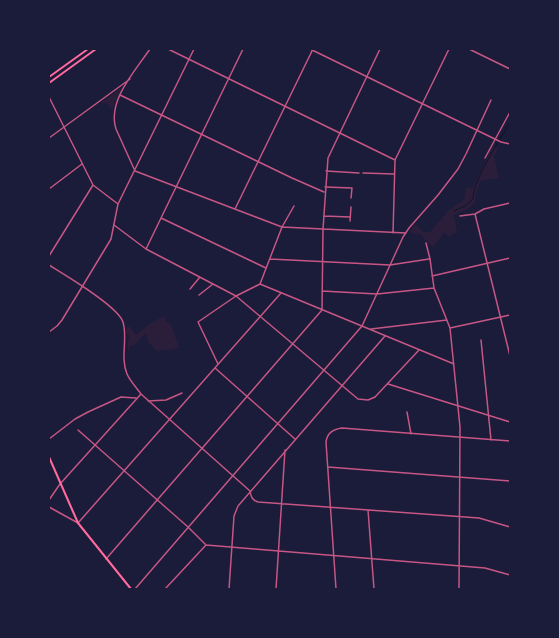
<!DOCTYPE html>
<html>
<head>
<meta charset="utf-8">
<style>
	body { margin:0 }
	#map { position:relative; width:559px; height:638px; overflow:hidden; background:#1b1b3a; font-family:Ubuntu,sans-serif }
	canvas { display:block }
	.frame { position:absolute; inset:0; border:50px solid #1b1b3a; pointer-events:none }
</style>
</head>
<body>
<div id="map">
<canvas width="559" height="638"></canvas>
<div class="frame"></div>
</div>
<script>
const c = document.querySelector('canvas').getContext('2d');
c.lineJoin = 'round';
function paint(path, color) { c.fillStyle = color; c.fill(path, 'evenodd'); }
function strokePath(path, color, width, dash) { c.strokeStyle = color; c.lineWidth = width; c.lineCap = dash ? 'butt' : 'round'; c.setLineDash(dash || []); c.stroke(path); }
paint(new Path2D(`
	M121 88 112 110 108 104 101 103Z
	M493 146 498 148 494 156 499 178 480 181 476 193 475 203 468 209 454 215 457 232 448 237 445 232 433 247 428 243 421 235 410 232 415 224 423 232H430L449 210 464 200 466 187 472 189Z
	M164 316 166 322 171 324 179 348 168 350H160L158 352 148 342 146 333 136 344 130 346 128 352V340L129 337V335L126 334V329L128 326 130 327 136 335 149 324Z`), '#2a1e3b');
strokePath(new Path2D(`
	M454 211 465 206 473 199C473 179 500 141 510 122`), '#12122b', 1);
strokePath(new Path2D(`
	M150 49C135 71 107 101 116 129L135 171 282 227 406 233
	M168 49 395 160
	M310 49 501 142 510 144
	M469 49 510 69
	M510 49V51
	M120 95 292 178 324 192
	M49 97 93 185 118 204
	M49 138 130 79
	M485 158 510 112
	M326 171 359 173
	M363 173 394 174
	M325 187 352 188 351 198
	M49 189 82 164
	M235 209 312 51
	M475 214 510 356
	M324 216 350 217
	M460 216 475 214 484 209 510 203
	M161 218 266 268
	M350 221 351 207
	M114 225 146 249 236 296 358 399 368 400 375 397 419 350
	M393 233 395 160 449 49
	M426 243 430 259 434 288 450 328 460 427 459 589
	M146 249 243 49
	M49 256 93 185
	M270 259 390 265 429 259
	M49 265C65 275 118 306 123 322 128 339 120 357 127 374 130 381 136 387 141 394L250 491C251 497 252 500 258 502L479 518 510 527
	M432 276 510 258
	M260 284 454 364
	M190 289 200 277
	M322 291 377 294 434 288
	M199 295 213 284
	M450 328 510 315
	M371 329 447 320
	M49 332 57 326 62 320 111 239 118 204 194 49
	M481 340 491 440
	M218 364 198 322 236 296 260 284 282 227 294 206
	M215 368 295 439
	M388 384 510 422
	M148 401 166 400 182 393
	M407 412 411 434
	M78 430 188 527 206 545 485 568 510 575
	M49 439 75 419 88 412 121 397 136 398
	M328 467 510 481
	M49 500 60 484 141 394
	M368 510 374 589
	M78 523 281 293
	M106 559 322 310 323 229 328 158 380 49
	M135 589 362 326 403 237 409 228 438 195 458 169 466 154 491 100
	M165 589 206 545
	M229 589 234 516 238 506 385 336
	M276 589 285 450
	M336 589 326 442C327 433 334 429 342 428L510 441`), '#c65784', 1.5);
strokePath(new Path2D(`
	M49 507 78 523`), '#c65784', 1.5);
strokePath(new Path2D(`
	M49 77 88 49
	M49 83 96 49`), '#ff6b9d', 2);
strokePath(new Path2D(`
	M49 457 78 523 131 589`), '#ff6b9d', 2);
</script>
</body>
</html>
